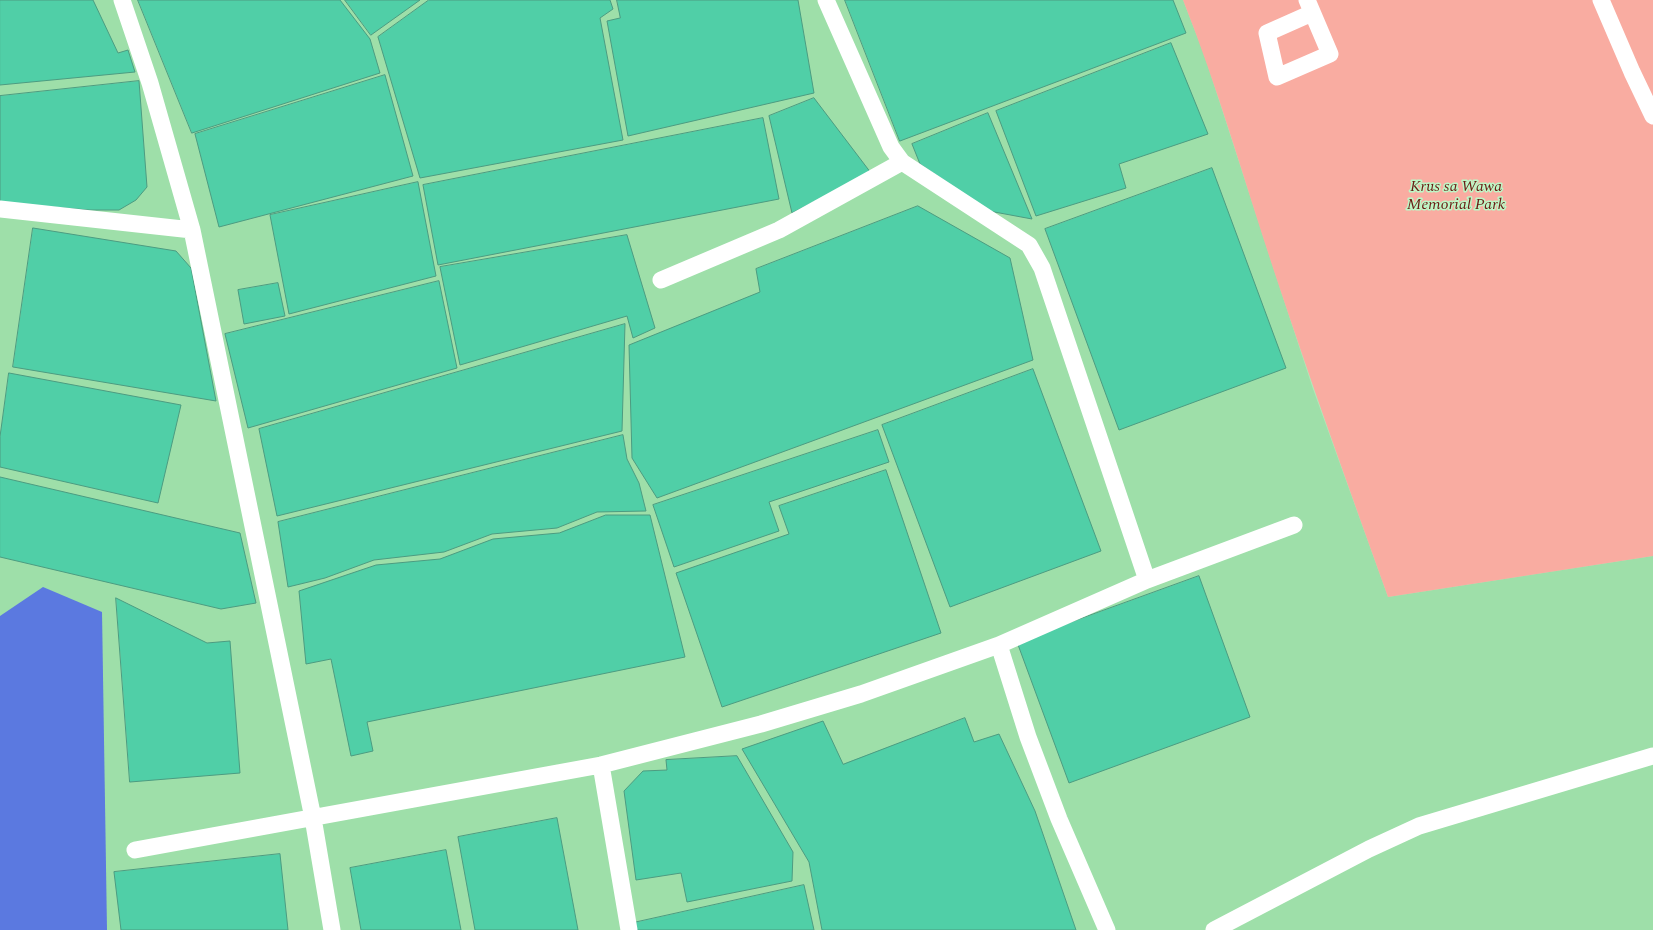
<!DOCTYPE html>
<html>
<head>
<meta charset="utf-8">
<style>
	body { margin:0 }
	canvas { display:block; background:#b0eab9 }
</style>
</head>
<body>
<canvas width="1653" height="930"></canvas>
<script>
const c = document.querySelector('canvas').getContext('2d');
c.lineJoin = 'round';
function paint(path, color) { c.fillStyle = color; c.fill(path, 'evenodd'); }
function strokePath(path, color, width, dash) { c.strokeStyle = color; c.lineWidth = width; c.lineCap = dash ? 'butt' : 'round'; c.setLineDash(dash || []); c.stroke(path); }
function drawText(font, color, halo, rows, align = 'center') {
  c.font = font + ' Spectral,serif'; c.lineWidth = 3; c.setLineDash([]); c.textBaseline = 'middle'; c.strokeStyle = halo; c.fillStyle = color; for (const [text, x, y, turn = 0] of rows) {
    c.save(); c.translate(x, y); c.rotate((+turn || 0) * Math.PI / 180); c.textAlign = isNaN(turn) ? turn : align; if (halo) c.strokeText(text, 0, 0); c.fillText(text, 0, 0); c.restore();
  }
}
paint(new Path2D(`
	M0 0H1183L1204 54 1274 270 1313 389 1388 597 1653 556V930H0Z`), '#9edfa9');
paint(new Path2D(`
	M1183 0H1653V556L1388 597C1349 488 1310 380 1274 271 1244 180 1218 88 1183 0Z`), '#f9aca1');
paint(new Path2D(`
	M43 587 102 612 107 930H0V616Z`), '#5b79e0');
const building = new Path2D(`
	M0 0H93L118 53 128 50 135 72 0 85Z
	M138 0H340L370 39 380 73 192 133Z
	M345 0H420L371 35Z
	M429 0H610L613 9 600 18 623 140 420 178 378 37Z
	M617 0H798L814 93 628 136 607 21 620 18Z
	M845 0H1173L1186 33 900 141Z
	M1171 43 1208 134 1119 164 1126 188 1036 216 996 111Z
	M385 75 413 176 219 227 195 134Z
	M139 81 147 187 136 200 119 210H89L0 203V96Z
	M814 98 871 173 792 213 769 116Z
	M988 113 1032 219 989 211 920 164 912 144Z
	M763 118 779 199 438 265 423 185Z
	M1212 168 1286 368 1119 430 1045 229Z
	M418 182 436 276 289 314 270 215Z
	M918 206 1010 258 1033 360 657 498 632 458 629 345 760 292 756 269Z
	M33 228 176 251 191 268 216 401 13 367Z
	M627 235 655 328 633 338 627 316 460 365 440 267Z
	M439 281 457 368 248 428 225 334Z
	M278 283 285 316 244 324 238 290Z
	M625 324 622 431 277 516 259 429Z
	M1033 369 1101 551 950 607 882 425Z
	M9 373 181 405 158 503 0 467V437Z
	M878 430 889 462 769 502 779 531 674 567 653 505Z
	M623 435 627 459 639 483 646 511 597 512 557 528 492 534 444 552 374 560 325 578 288 587 278 522Z
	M886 470 941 633 722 707 676 573 789 534 779 506Z
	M0 477 240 533 256 603 221 609 0 557Z
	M606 515H650L685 657 367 722 373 751 351 756 331 659 306 664 299 591 376 565 440 559 493 539 559 533Z
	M1199 576 1250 717 1069 783 1017 642Z
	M116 598 207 643 230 641 240 773 130 782Z
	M965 718 974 742 999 734 1035 811 1076 930H822L809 862 742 749 823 721 843 764Z
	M737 756 793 852 792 881 687 902 681 873 636 880 624 791 643 771 667 770 666 760Z
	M557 818 578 930H475L458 837Z
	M446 850 461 930H361L350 868Z
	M280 854 288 930H121L114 872Z
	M804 885 814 930H635L633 923Z`);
paint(building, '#50cfa7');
strokePath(building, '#4c9c81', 1);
strokePath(new Path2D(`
	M122 0 150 83 192 230
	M826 0 891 147 902 162 1029 245 1042 268 1147 580 1294 525
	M1307 0 1330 54 1277 77 1267 33 1312 13
	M1601 0 1632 72 1653 116
	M0 209 192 230 313 818 332 930
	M661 280 779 230 902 162
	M999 645 1028 737 1059 819 1107 930
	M601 765 629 930
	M135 850 601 765 761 724 861 694 999 645 1147 580
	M1214 930 1369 849 1419 826 1653 756`), '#fff', 17);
drawText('italic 16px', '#6a1b14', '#bdf7c6', [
	["Krus sa Wawa",1456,188],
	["Memorial Park",1456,206]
]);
</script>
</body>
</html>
